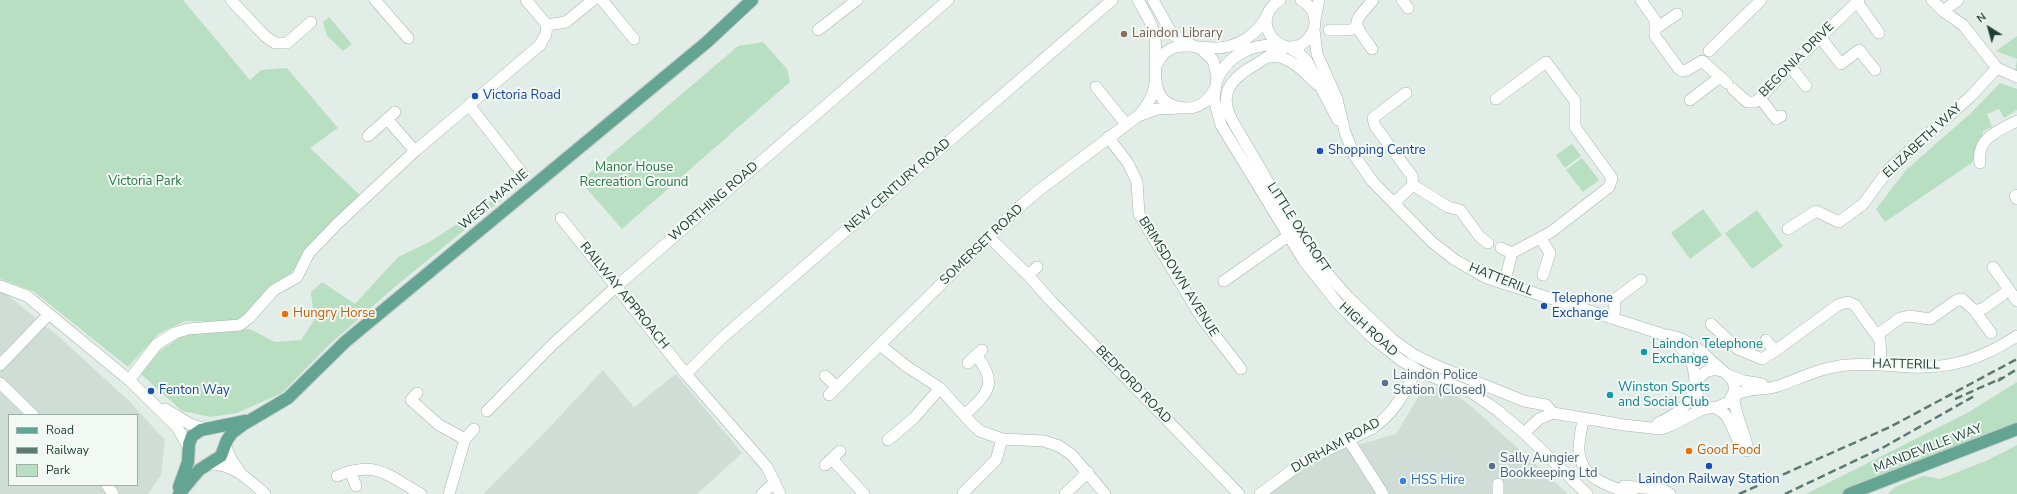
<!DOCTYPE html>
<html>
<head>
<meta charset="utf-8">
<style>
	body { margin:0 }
	#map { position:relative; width:2017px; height:494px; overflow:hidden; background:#e2ede7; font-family:"Nunito Sans",sans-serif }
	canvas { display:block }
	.legend { position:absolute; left:8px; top:414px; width:130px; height:72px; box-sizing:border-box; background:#f2f9f5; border:1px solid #9eaea9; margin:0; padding:5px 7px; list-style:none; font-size:12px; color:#213e36 }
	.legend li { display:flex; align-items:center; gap:8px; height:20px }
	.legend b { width:20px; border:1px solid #9eaea9 }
	.north { position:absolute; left:1969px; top:8px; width:40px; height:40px; -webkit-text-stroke:3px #f2f9f5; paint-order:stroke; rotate:323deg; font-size:11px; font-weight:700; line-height:16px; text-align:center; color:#213e36 }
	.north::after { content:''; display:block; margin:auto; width:14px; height:18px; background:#213e36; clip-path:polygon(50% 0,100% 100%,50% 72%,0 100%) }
</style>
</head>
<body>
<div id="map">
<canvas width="2017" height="494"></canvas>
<ul class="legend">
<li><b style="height:5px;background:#64a492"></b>Road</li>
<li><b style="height:5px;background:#5b7a71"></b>Railway</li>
<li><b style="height:11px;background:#b9dfc2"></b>Park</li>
</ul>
<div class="north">N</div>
</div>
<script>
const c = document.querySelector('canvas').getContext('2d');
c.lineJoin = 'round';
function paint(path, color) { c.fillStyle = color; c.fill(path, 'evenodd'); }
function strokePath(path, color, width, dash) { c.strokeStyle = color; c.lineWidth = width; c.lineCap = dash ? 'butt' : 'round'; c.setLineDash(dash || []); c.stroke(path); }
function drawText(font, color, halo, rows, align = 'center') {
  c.font = font + ' "Nunito Sans",sans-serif'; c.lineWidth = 4; c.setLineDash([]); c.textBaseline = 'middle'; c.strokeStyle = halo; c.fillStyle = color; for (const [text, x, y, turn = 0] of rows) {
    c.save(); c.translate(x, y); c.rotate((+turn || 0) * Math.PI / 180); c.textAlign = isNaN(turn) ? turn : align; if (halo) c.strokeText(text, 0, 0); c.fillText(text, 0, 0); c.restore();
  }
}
paint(new Path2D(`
	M0 289 58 336 128 400 165 440 161 475 148 494H0ZM9 415H137V485H9Z
	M603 370 634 407 676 374 742 453 697 494H483L548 429Z
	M1428 385 1454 394 1471 406 1568 494H1267L1308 464 1336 451 1396 434 1425 386Z`), '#d0ddd6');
paint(new Path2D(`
	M0 0H183L250 80 261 70 287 68 338 128 310 148 362 197 291 273 275 283 244 318 236 322 185 321 158 334 128 367 33 291 0 279Z
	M329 17 352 44 343 51 327 36 323 22Z
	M2017 36V73L2015 71 2017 59 1996 51Z
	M763 42 787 69 790 82 622 229 580 181 738 46Z
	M2000 83 2017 89V110L2004 118 1999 109 1987 114 1992 127 1983 131C1983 139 1974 150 1973 162L1885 222 1876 209 1906 170 1971 113Z
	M1572 144 1581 156 1565 168 1556 155Z
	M1582 158 1599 180 1583 192 1566 170Z
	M501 195 505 197 397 285 329 345 282 393 237 413 211 417 182 411 141 374 160 351 187 332 250 329 275 342 301 340 314 320 311 292 322 282 355 304 398 257 431 241Z
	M1703 209 1722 235 1690 259 1671 233Z
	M1757 210 1783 246 1752 269 1725 233Z
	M2017 382V429L1849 494H1806L1969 412Z
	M2017 445V494H1888L1895 487 1924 476 1940 479 1988 460Z`), '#b9dfc2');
const minor = new Path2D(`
	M231 0 265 36 275 43H287L311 22
	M375 0 408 38
	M526 0 547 25
	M602 0 634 39
	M1138 0C1144 11 1151 21 1154 33 1161 59 1141 105 1185 108 1198 109 1208 101 1214 90
	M1153 0 1172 34 1183 41 1201 49 1213 60 1217 77 1214 99 1221 125 1304 261 1339 305 1375 340 1402 361 1423 373 1471 392 1497 410 1524 433 1587 494
	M1280 0C1245 22 1285 65 1308 39 1312 34 1315 28 1315 22 1315 12 1309 4 1301 0
	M1402 0 1408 8
	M1641 0 1655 20V36L1679 69 1683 71 1687 70 1702 61 1727 83
	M1932 0 1943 11 1963 25 1997 68 2017 77
	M1857 2 1879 33
	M1943 11 1958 0
	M1315 19 1319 0
	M547 25 566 22 593 0
	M1655 29 1677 14
	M818 30 857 0
	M1314 30 1317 54 1337 99 1345 132 1354 155 1373 182 1432 242 1455 260 1487 278 1665 335C1676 342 1685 349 1691 361 1699 378 1689 405 1715 408L1729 402 1735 390 1733 381 1728 375C1707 359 1692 337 1665 335
	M1329 30H1349L1358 28
	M1820 37 1841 64 1859 50 1875 70
	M1288 47C1277 50 1267 57 1258 63 1233 77 1216 92 1233 122L1295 228 1320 265 1348 297 1393 340 1414 355 1437 366 1524 401 1546 405 1553 413
	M1288 47 1300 54 1307 61 1338 120
	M1372 49C1352 20 1351 26 1373 0
	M1709 51 1761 0
	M1269 57C1288 53 1305 73 1318 85
	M1156 66C1169 37 1192 48 1216 48 1237 48 1259 34 1267 15
	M1790 66 1806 86
	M1217 80C1228 54 1254 43 1281 45
	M1096 87 1126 124
	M1733 89 1747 102H1755L1760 98 1790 66 1859 0
	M1406 93 1373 118 1375 126 1412 176 1413 185 1448 207 1460 210 1480 237 1488 243
	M1760 98 1776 119 1781 116
	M1496 99 1546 62 1575 101V127L1612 178 1609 187 1551 232 1512 253 1504 284
	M1690 100 1720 77
	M469 105 522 173
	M1140 114C1149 104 1154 95 1155 82
	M387 119 415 151
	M368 136 395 112
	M1108 137 1128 163 1137 182 1139 214 1201 317 1241 369
	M1980 163C1976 138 1998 131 2017 121
	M2017 195 2015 196 2017 199
	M1394 203 1413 185
	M561 218 686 374 767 467 780 494
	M1788 229 1816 211 1839 222 1863 204 1890 168 1970 97 1997 68
	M989 237 1028 275 1051 301 1239 494
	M1541 239 1550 253 1543 275
	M1501 248 1512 253
	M1993 267 2017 301
	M1028 275 1037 267
	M1224 281 1288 236
	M0 286 27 296 129 380 177 427 189 448
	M1975 311 1991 333
	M1611 318 1615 310 1614 300 1641 280
	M1711 324 1738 349 1762 359 1775 351
	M1877 335 1900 318 1909 316 1930 319 1957 300 1962 299 1975 311 1984 308 2009 290
	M1766 340 1775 351 1838 305 1848 302 1855 305 1880 340 1881 364
	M880 345 906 366 940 388 972 424 980 431 1002 439 1044 441 1059 446 1072 455 1105 494
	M968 363 976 355
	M0 365 49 314
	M686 374 722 338 1112 0
	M1728 375 1744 381 1762 384
	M825 376 837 387
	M129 380 157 344 175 333 188 329 240 325 249 318 274 290 297 277 309 253 338 223 415 151 540 45 546 34 547 25
	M0 383 33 415
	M1696 384C1701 372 1710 367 1722 371
	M417 393 411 400 439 425 465 439
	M829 395 1017 209 1038 191 1138 116 1157 109 1180 108
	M1734 396C1747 387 1763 391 1778 386 1801 378 1822 367 1847 365 1869 363 1890 366 1911 367 1952 369 1983 358 2017 336
	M1734 396C1733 412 1750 444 1747 451
	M1715 408C1735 415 1730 437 1747 451
	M165 409 190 424 205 429
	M487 411 553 344 617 286 948 0
	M964 415C988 394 999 383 976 355L982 350
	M1583 418C1582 429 1578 442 1579 452 1582 480 1610 486 1632 494
	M1658 423C1675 416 1689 406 1695 388
	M1524 433 1539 419 1553 413 1624 425 1661 429 1672 425 1701 410 1710 408
	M1348 439 1383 494
	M888 440 914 418 940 388
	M225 445 232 461 240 472
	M832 459 864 494
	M210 464C233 464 248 479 265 494
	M825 465 840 451
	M350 471 356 486
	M337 476C377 460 387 475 421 494
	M1498 484V494
	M107 485 113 494
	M1624 486 1664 490 1670 494
	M449 494 465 439 474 429
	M762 494 775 482
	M964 494 963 493 996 460 1002 439
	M1065 494 1088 472
	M1260 494 1303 462 1373 428C1396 411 1403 394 1417 370`);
const major = new Path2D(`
	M179 487 188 462 189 444 192 436 201 430 245 421
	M179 494 199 470 221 456 227 440 232 433 244 424 288 398 345 342 707 42 752 0
	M1849 494 2017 429`);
strokePath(minor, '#a4b5ae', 12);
strokePath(major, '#c1c9c7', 14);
strokePath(minor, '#fff', 11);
strokePath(major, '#64a492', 12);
strokePath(new Path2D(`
	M1998 381 2017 369
	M1955 399 2002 378
	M1739 494 1890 427 2017 359
	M1785 494 1884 447 1976 395`), '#5b7a71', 2.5, [8, 4]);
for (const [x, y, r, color] of [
	[1124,34,4,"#8d6e63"],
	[475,96,4,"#1a4fb4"],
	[1320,151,4,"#1a4fb4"],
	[1544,306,4,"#1a4fb4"],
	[285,314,4,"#e8710a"],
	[1644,352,4,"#0f9aa8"],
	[1385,383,4,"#5c6f8a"],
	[151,391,4,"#1a4fb4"],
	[1610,395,4,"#0f9aa8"],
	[1689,451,4,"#e8710a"],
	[1492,466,4,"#5c6f8a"],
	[1709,466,4,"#1a4fb4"],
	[1403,481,4,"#3f7fe0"]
]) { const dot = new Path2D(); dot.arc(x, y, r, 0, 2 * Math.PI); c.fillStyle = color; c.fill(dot); strokePath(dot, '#f2f9f5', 1.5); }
drawText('13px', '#785e54', '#f2f9f5', [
	["Laindon Library",1132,34]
], 'left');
drawText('13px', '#213e36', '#f2f9f5', [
	["BEGONIA DRIVE",1797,60,-45],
	["ELIZABETH WAY",1923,141,-43],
	["NEW CENTURY ROAD",898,186,-41],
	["WEST MAYNE",494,200,-40],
	["WORTHING ROAD",714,202,-41],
	["LITTLE OXCROFT",1298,228,57],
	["SOMERSET ROAD",982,245,-44],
	["BRIMSDOWN AVENUE",1178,277,58],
	["HATTERILL",1501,280,22],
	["RAILWAY APPROACH",624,296,51],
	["HIGH ROAD",1368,330,42],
	["HATTERILL",1906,365,1],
	["BEDFORD ROAD",1133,385,46],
	["DURHAM ROAD",1336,446,-29],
	["MANDEVILLE WAY",1928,449,-21]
]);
drawText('13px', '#164399', '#f2f9f5', [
	["Victoria Road",483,96],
	["Shopping Centre",1328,151],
	["Telephone",1552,299],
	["Exchange",1552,314],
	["Fenton Way",159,391],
	["Laindon Railway Station",1709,480,"center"]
], 'left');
drawText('13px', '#297745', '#f2f9f5', [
	["Manor House",634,168],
	["Recreation Ground",634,183],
	["Victoria Park",145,182]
]);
drawText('13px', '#c56008', '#f2f9f5', [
	["Hungry Horse",293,314],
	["Good Food",1697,451]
], 'left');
drawText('13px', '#0d838f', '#f2f9f5', [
	["Laindon Telephone",1652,345],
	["Exchange",1652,360],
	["Winston Sports",1618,388],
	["and Social Club",1618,403]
], 'left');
drawText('13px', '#4e5e75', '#f2f9f5', [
	["Laindon Police",1393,376],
	["Station (Closed)",1393,391],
	["Sally Aungier",1500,459],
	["Bookkeeping Ltd",1500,474]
], 'left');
drawText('13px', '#366cbe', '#f2f9f5', [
	["HSS Hire",1411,481]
], 'left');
</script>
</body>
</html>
